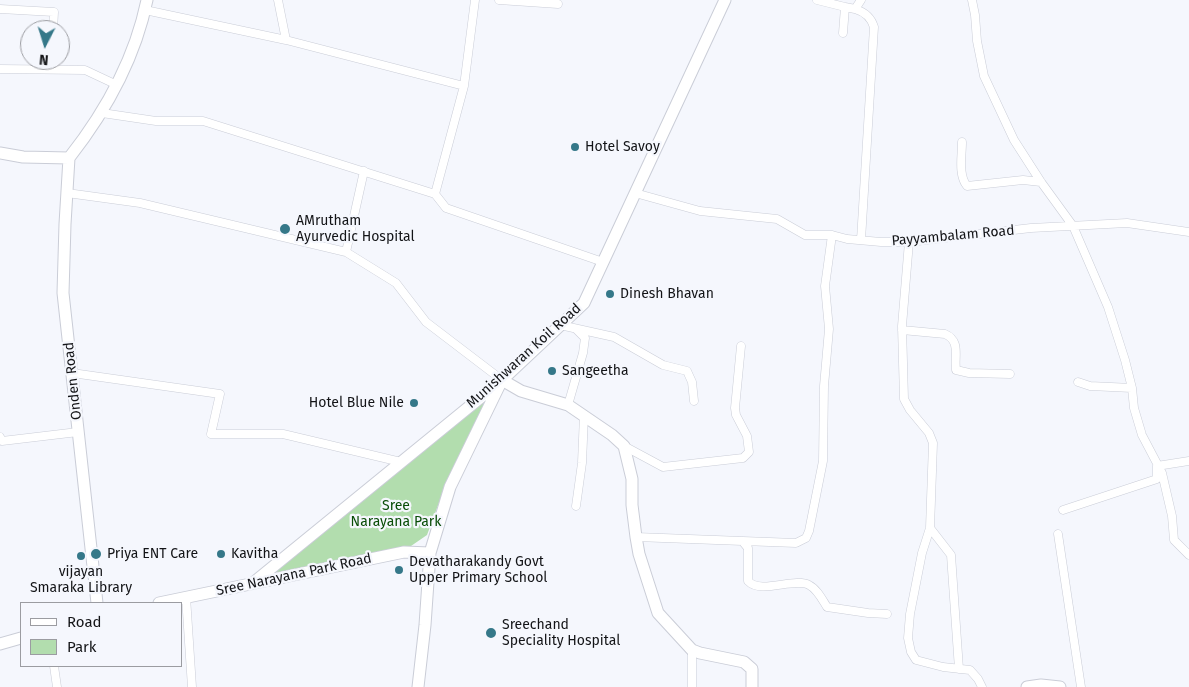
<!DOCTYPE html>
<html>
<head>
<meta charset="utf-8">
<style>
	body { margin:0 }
	#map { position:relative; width:1189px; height:687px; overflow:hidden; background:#f5f7fd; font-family:"Fira Sans",sans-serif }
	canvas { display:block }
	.legend { position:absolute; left:20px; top:602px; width:162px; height:65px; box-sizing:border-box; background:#f5f7fd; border:1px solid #9b9ca1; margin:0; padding:6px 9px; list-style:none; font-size:15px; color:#131417 }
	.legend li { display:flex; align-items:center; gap:10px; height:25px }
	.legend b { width:25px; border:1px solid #9b9ca1 }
	.north { position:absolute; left:20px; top:20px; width:50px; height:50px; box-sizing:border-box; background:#f5f7fd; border:1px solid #9b9ca1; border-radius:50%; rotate:185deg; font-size:14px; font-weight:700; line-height:20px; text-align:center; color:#131417 }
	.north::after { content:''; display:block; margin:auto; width:18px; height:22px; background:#357889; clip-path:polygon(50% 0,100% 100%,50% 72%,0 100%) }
</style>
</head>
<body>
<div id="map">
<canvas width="1189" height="687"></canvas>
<ul class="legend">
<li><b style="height:6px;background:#fff"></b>Road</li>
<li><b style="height:14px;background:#b2ddae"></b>Park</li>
</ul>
<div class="north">N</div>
</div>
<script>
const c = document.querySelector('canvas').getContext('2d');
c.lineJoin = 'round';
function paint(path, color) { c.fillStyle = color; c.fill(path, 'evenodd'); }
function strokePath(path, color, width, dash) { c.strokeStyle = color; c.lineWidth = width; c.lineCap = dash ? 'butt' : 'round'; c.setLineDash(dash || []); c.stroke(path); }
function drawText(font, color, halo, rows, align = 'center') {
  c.font = font + ' "Fira Sans",sans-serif'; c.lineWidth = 4.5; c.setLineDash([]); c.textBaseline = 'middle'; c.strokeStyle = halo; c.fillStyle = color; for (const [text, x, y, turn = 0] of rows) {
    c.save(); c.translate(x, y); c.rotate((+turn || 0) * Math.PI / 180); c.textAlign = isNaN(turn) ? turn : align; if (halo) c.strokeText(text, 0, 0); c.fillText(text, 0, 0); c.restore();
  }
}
paint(new Path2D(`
	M497 387 446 484 427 535 411 546 264 577Z`), '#b2ddae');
const street = new Path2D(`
	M499 0 558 4
	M817 0 845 7
	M972 0 975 15 977 41 984 76 1014 140 1041 182 1073 226 1108 307 1125 360 1132 388 1134 408 1142 435 1162 473 1172 516 1174 540 1189 555
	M0 9 54 12 53 30
	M855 9C865 12 871 17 874 27L861 240
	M145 10 286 40
	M843 33 845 7 855 9 861 0
	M0 69 85 70 117 85
	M464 86 475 0
	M102 113 156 121H203L435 194 464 86 286 40 278 0
	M962 142C962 156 958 175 967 186L1023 180 1041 182
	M67 193 140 203 346 252 396 283 426 322 502 380
	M635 193 700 211 777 219 805 235H832L847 239 881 242H909L1031 228 1127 223 1189 232
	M435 194 446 208 603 262
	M909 242 902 326 904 399 910 410 929 433 933 443 930 528 922 553 910 614 908 638 911 652 916 660 943 667 970 670 978 679 982 687
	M346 252 364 171
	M560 325 614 337 663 365 687 371 692 382 694 401
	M902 330 945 334C961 341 954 356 956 370L969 373 1010 374
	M72 373 220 394 211 434H283L401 462
	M1078 382 1090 386 1132 388
	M568 405 583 353 585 338 577 330
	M0 437 2 441 78 432
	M624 446 663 467 743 458 749 452 747 436 736 415 735 408 741 346
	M576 506 582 463 584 415
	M1063 510 1157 479V466L1189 461
	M930 528 951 555 959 669
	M1058 534 1081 687
	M636 537 796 543 806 538 809 531 823 461 824 386 829 329 825 286 832 235
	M743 542 748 548V581C761 595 794 577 809 585 817 589 822 599 827 607L868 613 887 614
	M186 597 192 687
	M692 650V687
	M54 666 57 687`);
const secondary = new Path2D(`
	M0 153 23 157 69 158
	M69 158 65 224 63 293 97 603
	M69 158C106 111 135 59 147 0
	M253 583 502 380 584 303 725 0
	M159 603 404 552 430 553
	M0 644 21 638
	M418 687 425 625 430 553 450 487 502 380 521 391 568 405 612 435 624 446 632 479V505L636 537 639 554 658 613 692 650 700 653 744 662 752 669V687
	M1027 687 1041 685 1060 687`);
strokePath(street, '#cacdd7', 9);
strokePath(secondary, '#cacdd7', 13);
strokePath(street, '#fff', 8);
strokePath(secondary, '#fff', 11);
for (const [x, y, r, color] of [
	[575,147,5,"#357889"],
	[285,229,6,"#357889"],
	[610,294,5,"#357889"],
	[552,371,5,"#357889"],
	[414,403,5,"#357889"],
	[96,554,6,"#357889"],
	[221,554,5,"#357889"],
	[81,556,5,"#357889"],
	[399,570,5,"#357889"],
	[491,633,6,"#357889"]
]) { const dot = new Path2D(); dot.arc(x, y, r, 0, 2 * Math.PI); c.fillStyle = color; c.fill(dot); strokePath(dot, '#f5f7fd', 2); }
drawText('14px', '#131417', '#f5f7fd', [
	["Hotel Savoy",585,147],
	["AMrutham",296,221],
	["Ayurvedic Hospital",296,237],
	["Dinesh Bhavan",620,294],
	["Sangeetha",562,371],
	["Hotel Blue Nile",404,403,"right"],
	["Priya ENT Care",107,554],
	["Kavitha",231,554],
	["Devatharakandy Govt",409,562],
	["Upper Primary School",409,578],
	["vijayan",81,572,"center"],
	["Smaraka Library",81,588,"center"],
	["Sreechand",502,625],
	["Speciality Hospital",502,641]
], 'left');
drawText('14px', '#131417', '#f5f7fd', [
	["Payyambalam Road",953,236,-5],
	["Munishwaran Koil Road",524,356,-42],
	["Onden Road",73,381,-96],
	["Sree Narayana Park Road",294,575,-12]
]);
drawText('14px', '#094d07', '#f5f7fd', [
	["Sree",396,506],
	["Narayana Park",396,522]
]);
</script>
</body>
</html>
